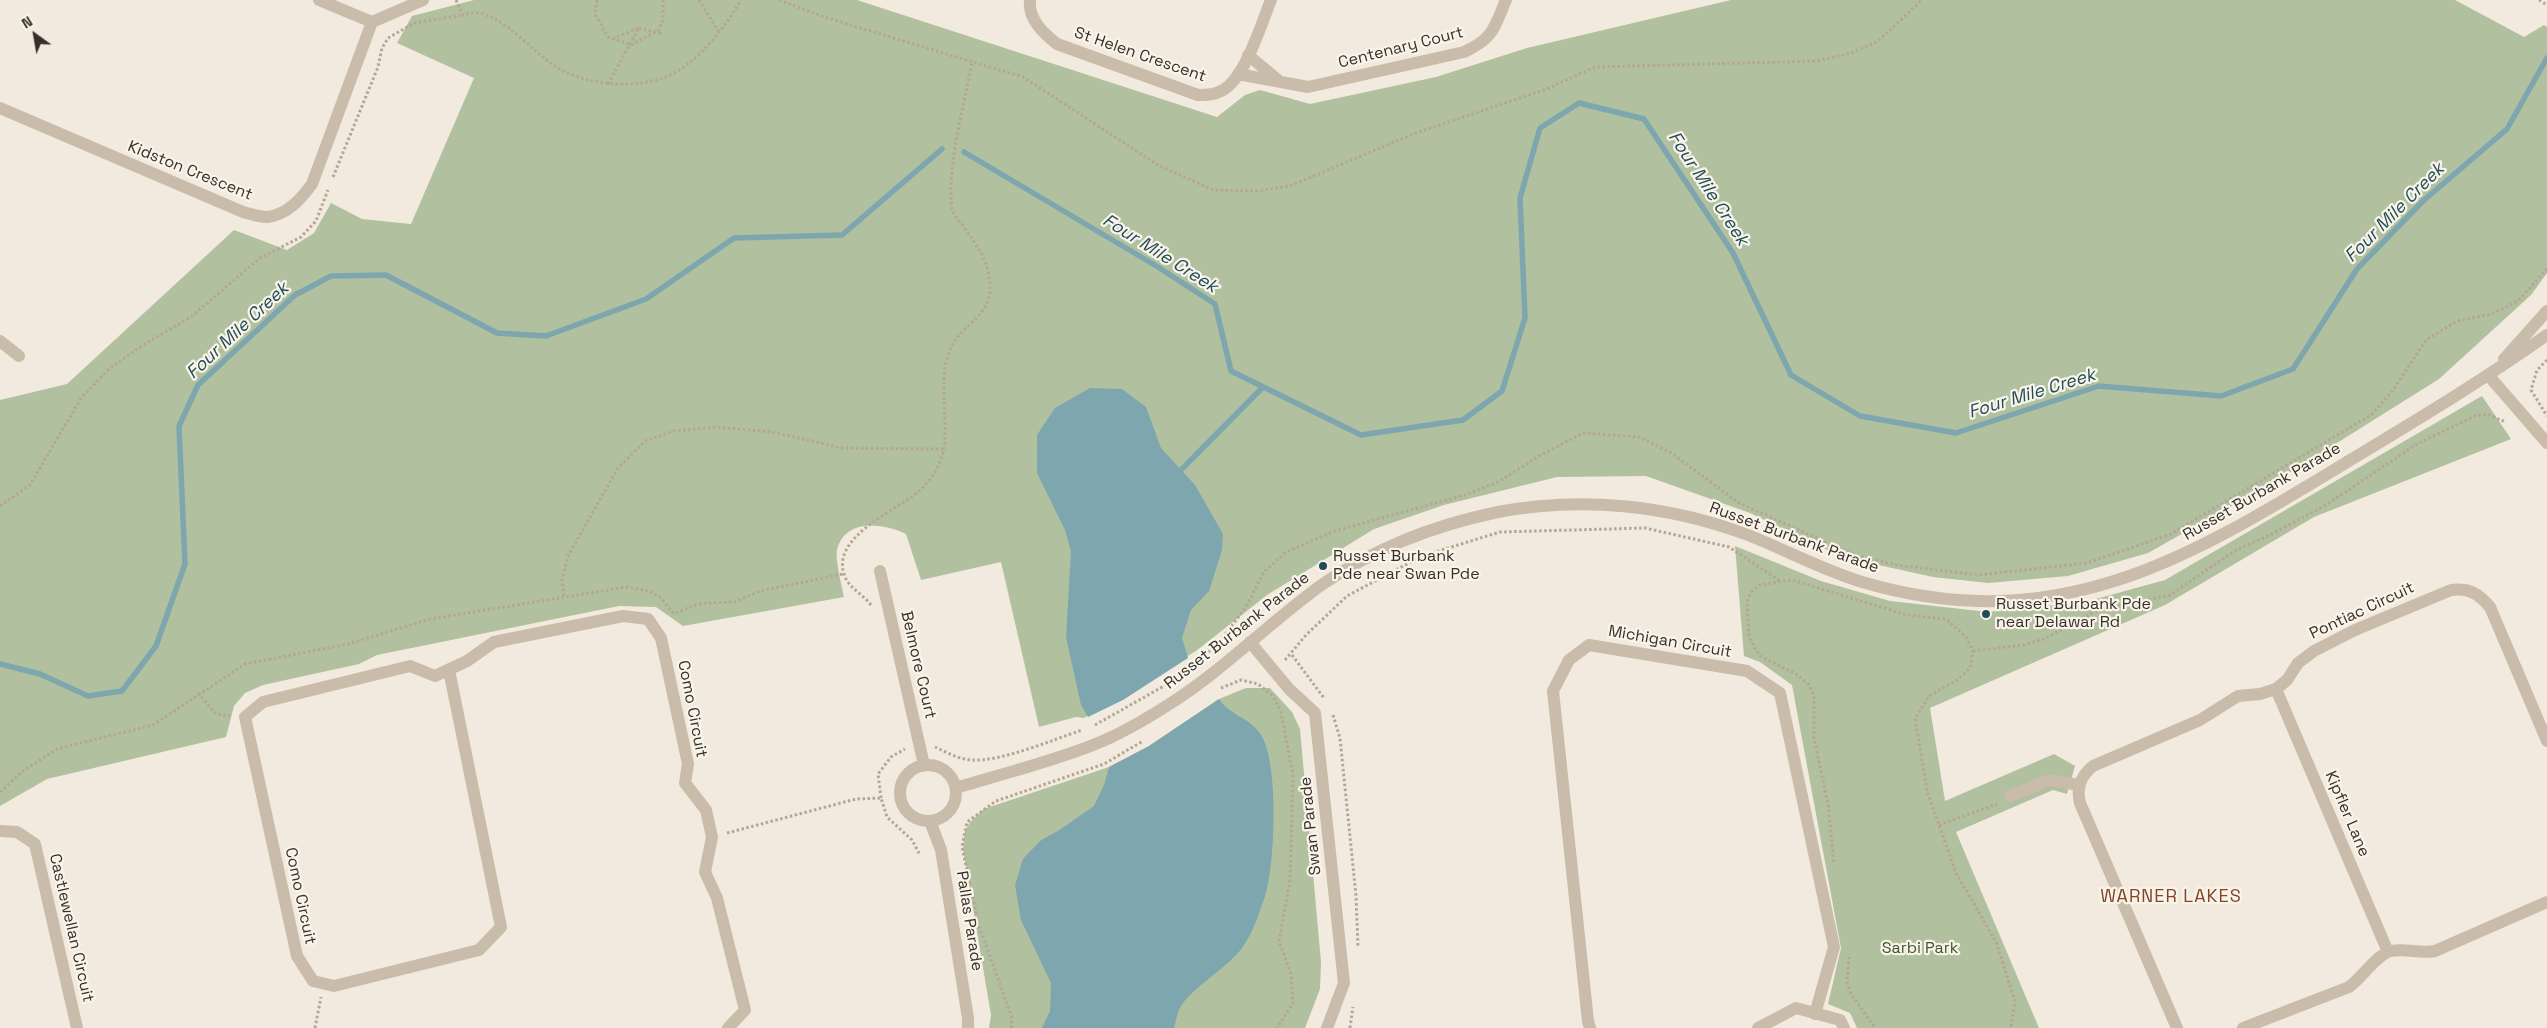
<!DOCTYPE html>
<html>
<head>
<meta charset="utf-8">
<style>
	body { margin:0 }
	#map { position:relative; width:2547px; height:1028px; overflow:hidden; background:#f2eade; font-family:"Space Grotesk",sans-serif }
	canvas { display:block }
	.north { position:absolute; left:10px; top:10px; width:50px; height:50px; -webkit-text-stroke:4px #f9f4ea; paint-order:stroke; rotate:328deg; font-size:14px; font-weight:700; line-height:20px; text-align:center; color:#372f29 }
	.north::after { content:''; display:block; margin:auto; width:18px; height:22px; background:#372f29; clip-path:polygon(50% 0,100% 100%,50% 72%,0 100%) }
</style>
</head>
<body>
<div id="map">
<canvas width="2547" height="1028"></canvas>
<div class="north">N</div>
</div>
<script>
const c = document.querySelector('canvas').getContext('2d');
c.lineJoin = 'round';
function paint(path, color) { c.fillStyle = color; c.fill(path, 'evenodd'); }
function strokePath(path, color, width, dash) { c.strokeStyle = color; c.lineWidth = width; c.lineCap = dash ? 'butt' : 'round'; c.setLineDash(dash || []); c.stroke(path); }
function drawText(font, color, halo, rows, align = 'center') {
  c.font = font + ' "Space Grotesk",sans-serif'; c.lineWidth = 4.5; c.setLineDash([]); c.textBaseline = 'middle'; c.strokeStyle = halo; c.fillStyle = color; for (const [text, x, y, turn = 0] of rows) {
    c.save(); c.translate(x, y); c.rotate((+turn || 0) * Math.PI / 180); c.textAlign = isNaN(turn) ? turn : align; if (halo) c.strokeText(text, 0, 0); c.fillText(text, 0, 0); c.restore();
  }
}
paint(new Path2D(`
	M474 0H857L1217 117 1245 95 1260 90 1310 104 1436 77 1527 48 1731 0H2455L2524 37 2544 25 2547 27V273L2531 295 2439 379 2286 475 2148 553 2068 576 1988 583 1933 577 1842 557 1750 513 1646 476 1557 477 1444 505 1374 529 1267 595 1196 651 1084 718 1076 717 1039 727 1001 562 921 580 906 534C883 523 845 518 837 550 835 560 842 586 844 597L683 626 656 607 619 606 377 655 359 664 263 685 245 693 234 706 226 737 47 779 0 806V400L67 384 234 230 287 250 314 233 331 203 362 219 411 224 474 78 397 43 412 16Z
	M2482 396 2511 439 2314 517 2165 605 1930 708 1945 801 2054 754 2075 766 2067 794 2053 790 1956 832 2039 1028H1857L1850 1013 1828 1004 1841 948 1792 685 1760 662 1744 656 1735 546 1821 581 1890 601 1988 612 2085 602 2165 580Z
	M1246 688H1270L1292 712 1300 729 1321 962 1320 989 1305 1028H989L991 1015 963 849 965 831 970 822 984 809 1109 767 1149 746 1219 699Z`), '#b1c09e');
paint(new Path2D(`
	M1090 388 1122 389 1146 407 1161 448 1195 485 1223 534 1222 550 1209 591 1191 610 1182 638 1188 658 1123 700 1088 717 1081 705 1066 637 1071 551 1065 530 1037 473V435L1055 408Z
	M1219 699C1230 716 1250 717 1261 735 1279 763 1275 861 1266 893 1260 911 1253 933 1242 948 1227 968 1193 987 1181 1006 1177 1012 1176 1021 1174 1028H1042L1050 1011 1051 983 1021 920 1015 885 1023 859 1040 841 1061 829 1094 806 1104 785 1109 767 1149 746Z`), '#7da6ae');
strokePath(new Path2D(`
	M964 152 1158 267 1215 304 1231 371 1361 435 1463 420 1502 391 1525 318 1520 198 1540 128 1579 103 1644 119 1733 253 1791 375 1860 416 1956 433 2099 386 2221 396 2293 369 2357 269 2423 201 2507 129 2547 58
	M1181 470 1263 387
	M0 664 40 674 88 696 122 691 156 646 185 564 179 426 198 385 295 295 331 276 386 275 497 333 546 336 646 299 734 238 842 235 942 149`), '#7da6ae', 5.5);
strokePath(new Path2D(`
	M456 0 463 15C467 14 473 12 477 13 504 15 534 54 558 68 588 86 636 89 668 76 698 63 725 27 741 0
	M597 0 595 14 608 37 631 45 659 30 663 19V0
	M699 0 719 32
	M779 0 824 17 1023 77 1158 165 1213 190 1256 191 1290 186 1413 134 1544 90 1595 67 1817 61 1851 53 1877 42 1922 0
	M2539 0 2547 5
	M639 28 663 34
	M608 84 639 28 614 38
	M333 177 378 67 382 48 388 38 414 23 463 15
	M2547 360 2537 370 2531 390 2547 416
	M0 506 30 485 81 398 110 368 140 347 192 316 260 258 301 237 316 221 328 190
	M564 596 562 580 568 556 618 468 645 441 674 431 716 427 772 432 842 448 944 449
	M871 605C863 594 848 588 844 574 832 538 892 512 914 495 929 484 941 466 944 448 949 414 935 371 955 340 966 325 989 312 990 292 991 262 978 248 962 224 958 220 953 214 952 208 946 171 965 101 972 62
	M1973 651 2023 645 2044 639 2096 611 2170 595 2236 550 2268 536 2326 505 2417 444 2475 416 2488 414 2502 421 2506 419
	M1292 655 1324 698
	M1285 660 1306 635 1347 596 1422 556 1500 532 1645 528 1729 547 1780 581
	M1221 688 1241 680 1258 684 1273 696 1281 712 1293 776 1290 880 1279 941 1291 974 1293 1003 1277 1028
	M198 693 216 714 230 716
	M1333 715 1340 738 1356 896 1358 947
	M1095 725 1164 686 1197 663 1221 640 1246 607 1264 572 1286 552 1335 531 1465 495 1498 482 1541 455 1583 433 1639 437 1670 452 1739 503 1855 555 1896 565 1978 575 2087 563 2171 534 2371 415 2391 393 2426 340 2457 321 2492 314 2518 301 2547 269
	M935 747C946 752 958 759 971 760 1001 762 1052 740 1082 730
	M0 792 23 771 57 749 153 725 245 664 348 644 430 619 627 587 649 591 660 597 674 614 692 606 706 603 735 602 760 591 843 574
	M881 798 878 774 891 757 905 749
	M1939 825 1997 804
	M727 833 856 799 881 798 887 817 912 840 920 855
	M1834 862 1828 804 1814 738V695L1808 684 1796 674 1760 656 1754 647 1749 636 1747 602 1751 592 1759 585 1792 580 1907 615 1946 619 1966 637 1973 651 1970 668 1957 680 1929 696 1915 719 1927 791 1956 873 1996 942 2015 1001 2011 1028
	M1849 957 1847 982 1851 994 1875 1028
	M315 1028 321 997
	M1011 1028 1012 1018 979 926 962 847 967 822 996 801 1104 764 1143 741
	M1350 1028 1353 1007`), '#b5a694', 3, [2.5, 2.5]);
strokePath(new Path2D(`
	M319 0 372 22 423 0
	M1030 0C1028 19 1043 33 1057 44L1198 95C1206 95 1214 95 1221 91 1245 80 1261 24 1271 0
	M1248 55 1278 80
	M1238 74 1308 87 1464 52C1494 38 1494 28 1506 0
	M0 108 243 212C250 214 260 217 267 217 287 215 301 199 312 184L372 22
	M0 341 19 356
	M2489 376 2547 443
	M880 571 924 765
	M1250 642 1289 689 1315 713 1344 983 1327 1028
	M449 670 501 927 479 950 334 986 313 981 297 956 245 717 263 702 410 666 435 676 467 661 494 642 623 616 648 619 661 638 688 764 685 783 706 810 712 837 705 872 717 898 745 1010 728 1028
	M2276 689 2388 952
	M2010 796 2049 780 2079 785
	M930 821 941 850 968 1018V1028
	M0 831 17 832 35 844 77 1028
	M1590 1028 1588 1021 1553 691 1569 660 1589 645 1747 671 1780 693 1834 947 1815 1014
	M1758 1028 1796 1008 1840 1020 1844 1028
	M2177 1028 2080 803C2076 787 2081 776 2093 766L2200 720 2238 696 2260 694 2276 689 2287 680 2298 663 2314 651 2355 630 2451 590C2469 588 2478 593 2490 607L2547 741
	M2243 1028 2349 987C2362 978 2377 954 2391 951 2406 948 2420 954 2435 951L2547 902`), '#c9bcaa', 12);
strokePath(new Path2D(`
	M2504 359 2547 311
	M900 793a28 28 0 1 1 56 0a28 28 0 1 1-56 0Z
	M956 788C1001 774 1055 761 1098 743 1123 733 1146 719 1168 705 1222 671 1268 624 1320 586 1373 549 1435 525 1498 512 1581 496 1668 505 1748 535 1786 550 1822 570 1862 582 2057 639 2186 560 2347 462 2415 421 2482 381 2547 335`), '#c9bcaa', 12);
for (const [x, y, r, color] of [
	[1323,566,5,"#204d57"],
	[1986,614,5,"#204d57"]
]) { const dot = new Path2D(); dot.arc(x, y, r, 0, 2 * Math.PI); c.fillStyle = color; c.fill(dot); strokePath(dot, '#f9f4ea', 2); }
drawText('16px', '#372f29', '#f9f4ea', [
	["Centenary Court",1401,48,-14],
	["St Helen Crescent",1140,55,19],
	["Kidston Crescent",190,171,22],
	["Russet Burbank Parade",2262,492,-30],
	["Russet Burbank Parade",1794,538,20],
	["Pontiac Circuit",2362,611,-25],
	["Russet Burbank Parade",1237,631,-38],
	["Michigan Circuit",1670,642,10],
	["Belmore Court",918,665,77],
	["Como Circuit",692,709,79],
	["Kipfler Lane",2347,814,67],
	["Swan Parade",1311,826,-96],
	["Como Circuit",300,896,78],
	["Pallas Parade",969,921,81],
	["Castlewellan Circuit",71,928,77]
]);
drawText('16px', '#372f29', '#f9f4ea', [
	["Russet Burbank",1333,557],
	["Pde near Swan Pde",1333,575],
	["Russet Burbank Pde",1996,605],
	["near Delawar Rd",1996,623]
], 'left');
drawText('16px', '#42542e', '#f9f4ea', [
	["Sarbi Park",1920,949]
]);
drawText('italic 18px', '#204d57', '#f9f4ea', [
	["Four Mile Creek",1708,189,57],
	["Four Mile Creek",2395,213,-45],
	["Four Mile Creek",1160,254,32],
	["Four Mile Creek",238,331,-43],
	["Four Mile Creek",2032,394,-17]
]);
c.letterSpacing = '1px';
drawText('18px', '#834625', '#f9f4ea', [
	["WARNER LAKES",2171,897]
]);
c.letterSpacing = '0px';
</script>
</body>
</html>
